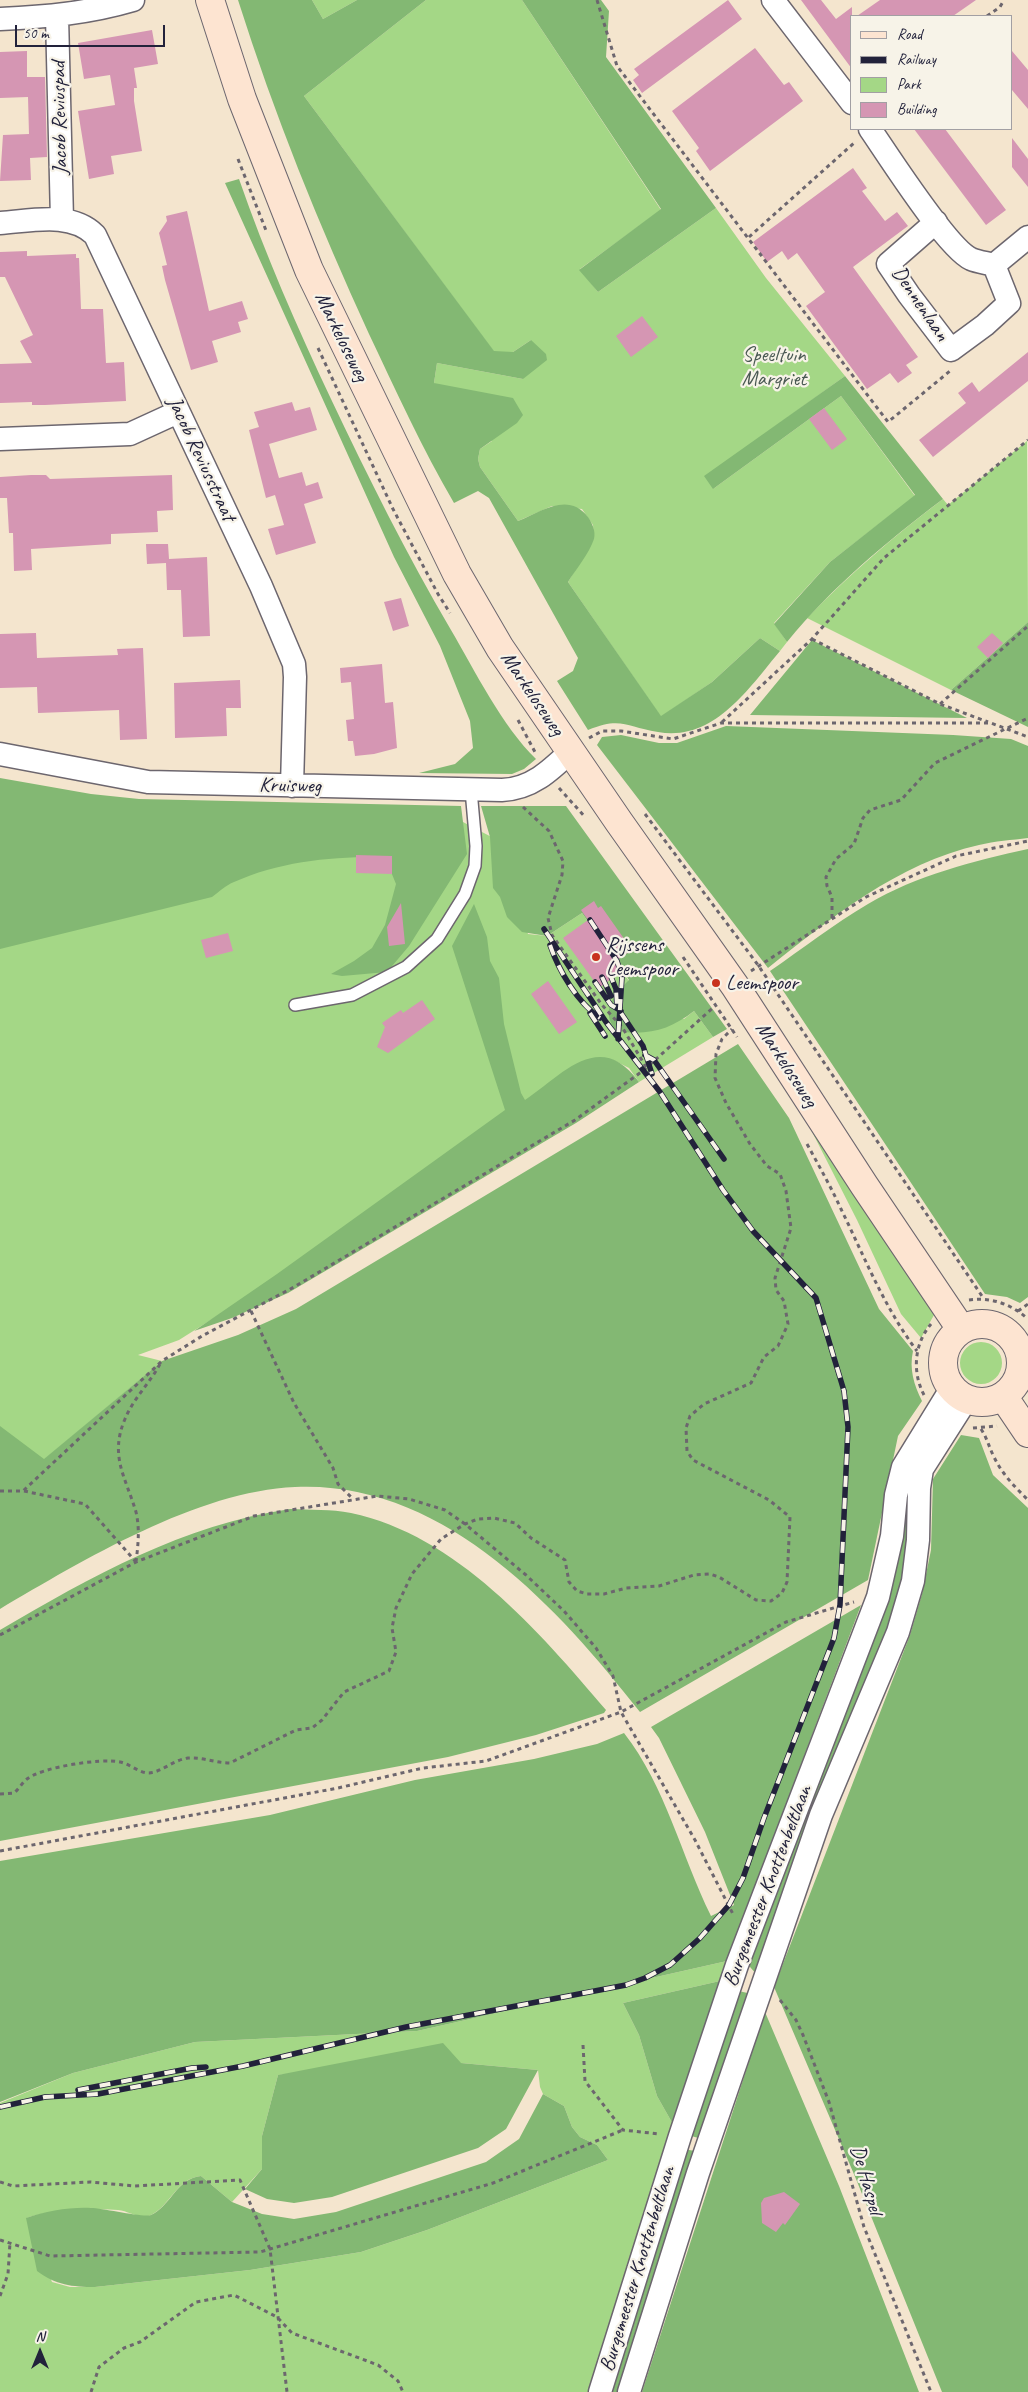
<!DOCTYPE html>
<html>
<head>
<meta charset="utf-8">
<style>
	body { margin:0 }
	#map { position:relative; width:1028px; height:2392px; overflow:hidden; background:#f4e5ce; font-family:Caveat,sans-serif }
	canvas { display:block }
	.legend { position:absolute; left:850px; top:15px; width:162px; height:115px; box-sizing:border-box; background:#f7f3e8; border:1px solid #a29fa3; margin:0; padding:6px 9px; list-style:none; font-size:15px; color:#22223b }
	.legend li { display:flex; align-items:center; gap:10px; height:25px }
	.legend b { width:25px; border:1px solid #a29fa3 }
	.north { position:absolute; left:15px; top:2327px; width:50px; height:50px; -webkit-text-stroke:4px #f7f3e8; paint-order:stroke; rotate:0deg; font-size:14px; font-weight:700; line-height:20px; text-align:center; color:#22223b }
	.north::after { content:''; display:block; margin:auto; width:18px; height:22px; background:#22223b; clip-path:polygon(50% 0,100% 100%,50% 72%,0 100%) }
	.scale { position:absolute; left:15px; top:25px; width:150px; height:22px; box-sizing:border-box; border:2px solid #22223b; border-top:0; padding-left:6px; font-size:15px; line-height:18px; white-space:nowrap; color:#22223b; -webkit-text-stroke:4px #f7f3e8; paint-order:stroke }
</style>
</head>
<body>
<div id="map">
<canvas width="1028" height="2392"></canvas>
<ul class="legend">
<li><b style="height:6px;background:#fde4d1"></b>Road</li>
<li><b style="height:6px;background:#22223b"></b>Railway</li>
<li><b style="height:14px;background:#a4d786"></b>Park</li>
<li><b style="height:14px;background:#d596b3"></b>Building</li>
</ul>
<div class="north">N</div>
<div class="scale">50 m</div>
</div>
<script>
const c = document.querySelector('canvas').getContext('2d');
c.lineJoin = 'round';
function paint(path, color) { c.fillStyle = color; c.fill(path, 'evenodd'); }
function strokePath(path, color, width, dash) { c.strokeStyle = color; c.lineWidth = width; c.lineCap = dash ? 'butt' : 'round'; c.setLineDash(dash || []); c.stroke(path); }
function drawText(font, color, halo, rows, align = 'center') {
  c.font = font + ' Caveat,sans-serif'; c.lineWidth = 4.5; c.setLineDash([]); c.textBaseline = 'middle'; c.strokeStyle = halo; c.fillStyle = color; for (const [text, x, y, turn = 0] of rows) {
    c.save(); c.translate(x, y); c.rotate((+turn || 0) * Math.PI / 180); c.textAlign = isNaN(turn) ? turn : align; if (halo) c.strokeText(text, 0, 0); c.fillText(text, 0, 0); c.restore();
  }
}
paint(new Path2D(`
	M312 0H357L323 19Z
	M426 0H522L661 210 580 269 598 292 716 208 766 278 845 376 755 441 713 489 841 396 915 496 830 562 774 623 787 642 780 651 760 638 712 682 661 717 568 582 594 538 593 525 582 509 552 506 518 521 480 467 478 459 480 449 492 441 434 383 437 363 523 379 531 340 513 352H494L304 96Z
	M1027 441 1028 622 951 690 807 618C850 574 894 536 943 499L948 505Z
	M463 822 501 842 528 934 547 936 582 913 629 981 618 991 684 1019 694 1011 713 1037 639 1082 629 1068 613 1060 615 1065 179 1340 138 1355 162 1361 44 1460 0 1429V908Z
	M804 1116 916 1282 934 1315 921 1338 901 1314 857 1220Z
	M960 1363a21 21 0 1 1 42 0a21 21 0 1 1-42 0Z
	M727 1961 720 1981 623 2003 639 2035 657 2096 674 2126 589 2392H0V2103L73 2073 195 2042 417 2031ZM461 2063 538 2070 540 2087 543 2094 564 2106 572 2127 580 2137 597 2145 608 2160 427 2230 361 2252 250 2270 95 2287H70L52 2282 27 2218C48 2210 94 2208 118 2210 129 2211 140 2220 151 2215 170 2206 177 2178 201 2176L232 2202 262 2169V2136L278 2075Z`), '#a4d786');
paint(new Path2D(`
	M238 0H312L323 19 357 0H426L304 96 494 351 513 352 531 340 546 354 547 360 523 379 437 363 434 383 513 398 523 415 517 423 480 449 478 459 480 467 518 521C541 512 568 491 588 517 592 523 596 531 594 539 589 554 576 569 568 582L661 716 712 682 760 638 780 651C749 688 714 742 658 732 627 727 621 716 588 730L557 681 573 671 578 658 489 498 478 491 454 503C422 448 396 391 369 334 319 225 274 114 238 0Z
	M522 0H601L609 11 606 57 716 208 598 292 579 270 661 209Z
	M239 179C265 254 297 327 331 399 368 477 407 555 451 630 475 671 502 726 536 759L524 769 512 774 419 773 455 764 473 748 470 721 440 646 394 557 225 183Z
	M845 376 943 499C886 542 832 587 787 642L774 624 830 562 915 495 841 396 713 489 704 476Z
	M1028 622V727L951 690Z
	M812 640 967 718 750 715Z
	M726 726 953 735 1011 739 1028 746V838C1012 840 995 841 979 845 898 863 831 918 768 968L597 745 602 737 621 735 659 743H677Z
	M0 778 91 794 139 799 461 806 467 854 409 946 387 972 342 976 331 974 354 961 372 948 385 925 396 884 385 857C335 856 280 861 234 882 226 885 219 892 212 897L0 949Z
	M481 806H566L727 1029 713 1037 694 1011C670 1030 647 1036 617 1031 599 1012 614 995 629 980L582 913 547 936 522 932 507 917 500 897 493 888 490 837Z
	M1028 849V1297L1020 1303 1007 1297 985 1294 770 971C802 949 834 924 868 904 917 875 974 861 1028 849Z
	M474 904 487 937 490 961 499 978 504 1024 521 1093 525 1100C563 1074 600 1028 639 1082L576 1123 288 1293 232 1318 194 1331 277 1274 505 1110 452 946Z
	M738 1044 789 1118 879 1309 913 1351C909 1369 914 1385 922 1401L898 1436 868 1580 640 1712C557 1606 442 1480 295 1487 198 1491 83 1560 0 1609V1426L44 1459 162 1361 238 1335 296 1309Z
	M961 1435 979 1438 993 1475 1028 1508V2392H942L856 2179 774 1987 910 1635 922 1594 931 1550 933 1479Z
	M911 1473 904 1590 757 1975 744 1960 901 1530Z
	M290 1509C310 1510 331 1509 351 1513 456 1535 539 1631 606 1710L604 1713 536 1735 448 1757 0 1841V1630C92 1576 183 1525 290 1509Z
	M861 1605 727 1961 417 2031 195 2042 73 2073 0 2102V1861L270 1815 415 1780 534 1759 597 1744 624 1733C666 1787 681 1855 711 1916L734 1905 705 1832 659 1738 651 1727Z
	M720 1981 674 2126 657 2096 639 2035 623 2003Z
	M734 1990 752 1994 705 2140 688 2135Z
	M765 2012 839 2186 919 2392H642Z
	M443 2043 461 2063 538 2070 506 2129 478 2148 332 2197 294 2203 267 2199 245 2189 262 2169V2136L278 2075Z
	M543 2094 564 2106 572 2127 580 2137 597 2145 608 2160 427 2230 361 2252 250 2270 95 2287C72 2287 56 2285 37 2271L26 2218C46 2211 70 2207 91 2208 103 2208 144 2218 151 2215 170 2207 177 2178 201 2176L232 2202 262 2214 294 2219 336 2212 486 2162 519 2139Z
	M683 2149 701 2152 624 2392H605Z`), '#83b873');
paint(new Path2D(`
	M728 0 742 19 642 93 633 80 639 75 634 69Z
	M801 0H821L836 19 852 7V69Z
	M880 0H976L953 16H857Z
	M152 30 158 64 134 68 137 88H134V101L142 151 111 156 114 174 89 179 78 111 115 105 110 75 84 79 78 43Z
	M755 48 784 85 789 82 803 101 710 171 696 151 699 148 672 111Z
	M27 51V77H45L47 157 30 158 31 180 0 181 3 135 29 134 28 97 0 98V52Z
	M1012 51 1028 70V109L1012 90Z
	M914 129H945L1006 210 986 225Z
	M1012 138 1028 159V187L1012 167Z
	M853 168 867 188 862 191 885 221 897 212 908 226 853 267 918 357 906 365 912 373 898 383 890 373 867 389 806 306 825 292 797 253 788 260 782 251 767 262 753 242Z
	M187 211 209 311 242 301 248 319 238 322 241 332 212 341 218 362 191 370 165 280 162 266 167 265 159 233 167 221 166 216Z
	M27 251V256L76 254V258H79L81 309H103L106 363 124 362 126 401 45 405H32V402L0 403V364L32 363 20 341 33 335 5 277H0V252Z
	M642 316 658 337 631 357 616 336Z
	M1028 352V381L933 457 919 440 966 403 958 393 972 382 979 392Z
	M292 402 295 411 310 407 317 430 269 444 279 478 302 472 306 486 318 482 323 498 304 504 316 543 276 555 268 529 284 525 275 495 266 498 249 430 259 427 254 412Z
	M824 408 847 439 832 450 809 419Z
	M31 475H46L50 479 172 475 173 510 157 511 158 532 111 534V544L31 549 32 570 14 571 13 533H9L7 498H0V477Z
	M146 544H168L169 559 207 557 210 636 183 637 181 590H167L166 563 147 564Z
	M401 598 409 626 393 631 384 602Z
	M36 633 37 658 118 655 117 649 143 648 147 739 120 740 119 710 38 713 37 687 0 688V634Z
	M992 633 1003 643 988 658 977 647Z
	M382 664 385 703 393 702 397 748 374 754 355 756 353 741H348L346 720 354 719 351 682 341 683 340 668Z
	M240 680 241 708H226L227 736 175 738 174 683Z
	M356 855 392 856V874L356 873Z
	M594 901 598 908 601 906 632 950 617 960 624 969 599 988 563 938 588 920 581 910Z
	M401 903 405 944 389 946 387 927Z
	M228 933 233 951 206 958 201 940Z
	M548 981 577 1022 559 1034 531 994Z
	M422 1000 435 1019 388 1053 377 1047 385 1027 382 1023 401 1010 403 1013Z
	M784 2192 800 2204 785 2225 783 2223 776 2232 762 2223 761 2203 764 2198Z`), '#d596b3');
const lane = new Path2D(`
	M295 1005 352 995 406 967 437 939 465 894 475 866 476 846 471 790`);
const street = new Path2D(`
	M773 0 852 103
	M57 16 62 220
	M0 19C46 17 89 13 133 0
	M870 129C888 155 947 248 971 259 978 262 987 263 994 265L1009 303 985 325 951 350 909 295 888 264 936 222
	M0 223C31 221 71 211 95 235L261 586 294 664 295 677 292 786
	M994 265 1028 237
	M0 439 130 434 178 412
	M0 754 148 782 502 790C531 789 550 771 571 751
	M600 2392 680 2136 737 1965 878 1597 892 1536 896 1495 903 1467 951 1389
	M629 2392 698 2173 821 1815 898 1632 913 1581 918 1540 919 1488 922 1469 966 1400`);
const secondary = new Path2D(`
	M210 0 242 99 309 270 457 574 500 648 619 822 735 986 864 1185 961 1329
	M943 1363a39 39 0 1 1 78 0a39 39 0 1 1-78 0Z
	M1003 1396 1028 1433`);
strokePath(lane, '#6c666e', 14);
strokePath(street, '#6c666e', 25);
strokePath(secondary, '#6c666e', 30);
strokePath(new Path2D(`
	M597 0 617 66 888 422 950 371
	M987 16 1000 7 1004 0
	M238 159 267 233
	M749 237 854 143
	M318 348 393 509 438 594 450 613
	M812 639 940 704 988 722
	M940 704 1028 626
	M518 720 536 754
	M722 722 812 639 884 558 1028 440
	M589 738 602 731H621L673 739 721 723H991L1028 737
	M559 788 585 817
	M523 807 549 831 563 861 562 875 548 918 552 935 602 1005 622 1027 646 1067
	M645 814 758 965 984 1299
	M832 918V897L827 886 826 877 836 859 854 844 863 818 870 810 901 800 935 763 1028 718
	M683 957 737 1037
	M751 971 866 897 956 856 1028 841
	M807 1144C819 1166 831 1187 841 1209 865 1258 884 1307 917 1351
	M969 1300C992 1297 1011 1304 1028 1319
	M251 1311 294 1403 333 1468 338 1484 353 1499
	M1018 1311 1028 1304
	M924 1395C912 1372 914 1344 931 1324
	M973 1428 997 1426
	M981 1429C987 1438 989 1447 994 1457 1002 1474 1015 1487 1028 1500
	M0 1491H23L162 1361 202 1336 294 1287 575 1120 644 1070 716 1005
	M24 1491 85 1504 136 1562
	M136 1562C138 1546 140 1529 136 1512 126 1478 109 1456 125 1419 133 1399 150 1383 160 1364
	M0 1635 136 1562 254 1516 377 1496 409 1499 445 1510 465 1524 526 1575 564 1611 596 1648 613 1676 621 1712 695 1840 734 1916
	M0 1794 14 1793C19 1789 22 1783 27 1779 42 1767 101 1758 120 1762 130 1764 139 1773 149 1773 162 1772 173 1760 188 1758 203 1757 215 1763 230 1763L296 1730 312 1728 322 1720 344 1692 389 1671 396 1652 392 1628 396 1608 412 1574 441 1539 465 1524 478 1519 494 1518 515 1523 531 1538 565 1560 569 1582 577 1591 587 1594H604L626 1588 659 1586 694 1575 710 1574 719 1577 756 1600 771 1601 782 1593 787 1582 790 1517 769 1500 693 1460 687 1451 686 1428 690 1416 704 1404 751 1383 764 1357 778 1346 788 1324 784 1301 776 1290 775 1278 791 1228 786 1191 780 1174 767 1166 750 1144 726 1103 715 1078 716 1054 722 1039 732 1029
	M0 1851 338 1788 423 1768 486 1761 621 1712 786 1622 854 1602
	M780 2000 796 2020 803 2035 829 2102 864 2227 931 2392
	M583 2045 585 2081 623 2130 659 2134
	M0 2182 13 2186 90 2182 135 2186 240 2180 270 2249 287 2392
	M0 2240 50 2256 260 2252 493 2183 623 2130
	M0 2296 8 2274 10 2243
	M91 2392 99 2367 124 2348 140 2342 196 2302 234 2295 277 2317 292 2333 378 2365 398 2381 403 2392`), '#6c666e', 3, [4, 4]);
strokePath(lane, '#fff', 11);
strokePath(street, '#fff', 22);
strokePath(secondary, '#fde4d1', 28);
const rail = new Path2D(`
	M590 920 617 961 622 977 618 1039
	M550 945C559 971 577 1002 600 1018
	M609 972 616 989 617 1007 643 1046 652 1074
	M602 977 611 996
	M595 982 611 1005 621 1011
	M590 1013 605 1036
	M645 1055 654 1060 724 1159
	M78 2090 192 2068 206 2067
	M0 2107 45 2097 98 2094 243 2066 406 2027 626 1985 645 1978 670 1965 700 1938 729 1905 743 1878 764 1818 834 1638 840 1605 848 1427 844 1391 816 1298 753 1231 723 1190 660 1092 606 1022 544 929`);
strokePath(rail, '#22223b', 5.5);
strokePath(rail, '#f7f3e8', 4, [11]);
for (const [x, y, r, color] of [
	[596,957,5,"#c8321e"],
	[716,983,5,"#c8321e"]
]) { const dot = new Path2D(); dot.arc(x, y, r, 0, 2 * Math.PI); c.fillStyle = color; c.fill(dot); strokePath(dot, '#f7f3e8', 2); }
drawText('21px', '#22223b', '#f7f3e8', [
	["Jacob Reviuspad",60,118,-91],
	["Dennenlaan",920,304,56],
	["Markeloseweg",341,337,64],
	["Jacob Reviusstraat",201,459,65],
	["Markeloseweg",532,694,56],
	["Kruisweg",290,786,1],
	["Markeloseweg",786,1065,57],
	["Burgemeester Knottenbeltlaan",768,1886,-69],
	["De Haspel",866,2180,74],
	["Burgemeester Knottenbeltlaan",638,2269,-73]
]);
drawText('21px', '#495852', '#f7f3e8', [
	["Speeltuin",774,355],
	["Margriet",774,379]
]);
drawText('21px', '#22223b', '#f7f3e8', [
	["Rijssens",606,945],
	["Leemspoor",606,969],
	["Leemspoor",726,983]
], 'left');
</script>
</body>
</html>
